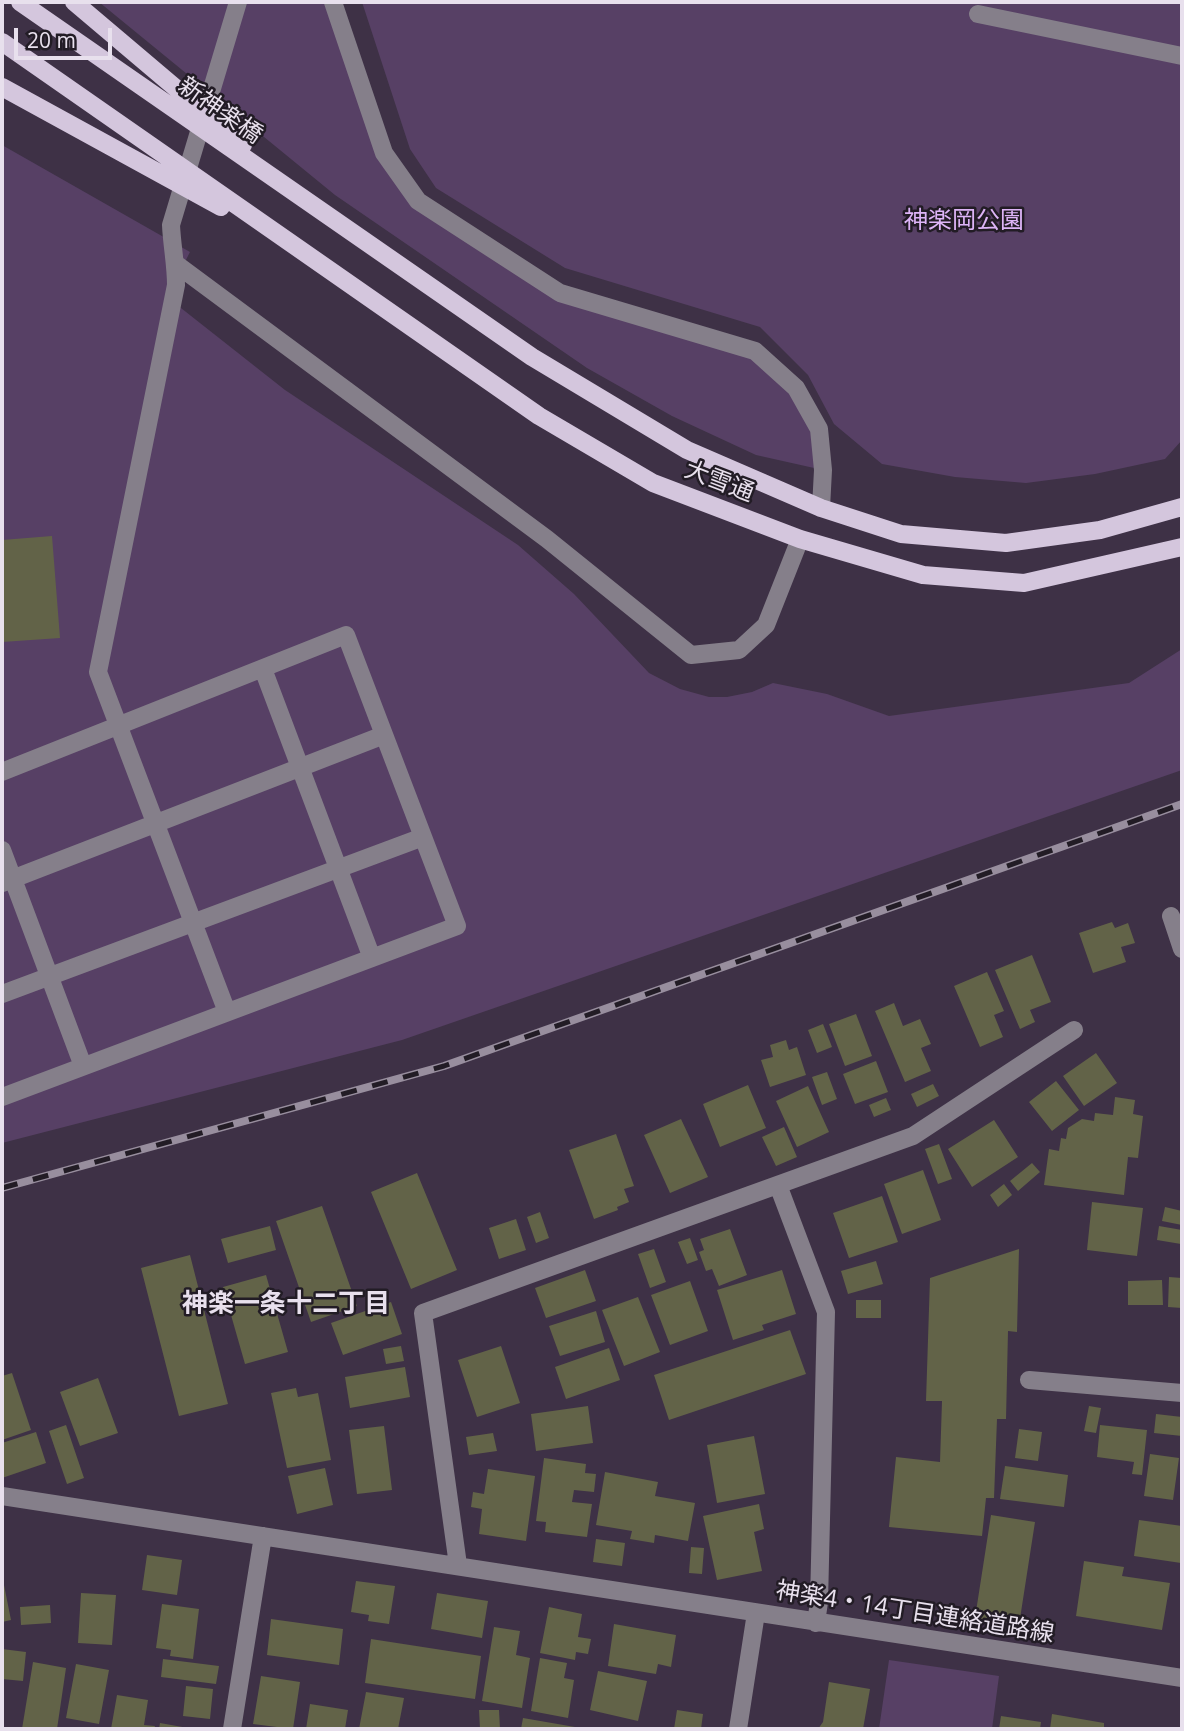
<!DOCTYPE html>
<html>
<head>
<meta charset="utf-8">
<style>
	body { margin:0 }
	#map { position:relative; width:1184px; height:1731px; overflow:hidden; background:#3e3146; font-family:"Open Sans",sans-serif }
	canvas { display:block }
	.frame { position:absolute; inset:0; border:4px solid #e8e0ed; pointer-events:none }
	.scale { position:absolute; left:14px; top:28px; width:98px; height:32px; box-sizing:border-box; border:4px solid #e8e0ed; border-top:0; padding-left:9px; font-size:21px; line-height:24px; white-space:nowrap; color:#e8e0ed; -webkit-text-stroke:5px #221c25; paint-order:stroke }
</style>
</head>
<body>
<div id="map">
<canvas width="1184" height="1731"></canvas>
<div class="frame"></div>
<div class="scale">20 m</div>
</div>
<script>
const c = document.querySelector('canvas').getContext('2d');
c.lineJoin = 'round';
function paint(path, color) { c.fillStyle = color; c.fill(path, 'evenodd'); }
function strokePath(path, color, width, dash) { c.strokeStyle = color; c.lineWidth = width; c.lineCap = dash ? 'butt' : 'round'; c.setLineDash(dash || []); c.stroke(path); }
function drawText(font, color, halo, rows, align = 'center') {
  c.font = font + ' "Open Sans","Noto Sans JP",sans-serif'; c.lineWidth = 5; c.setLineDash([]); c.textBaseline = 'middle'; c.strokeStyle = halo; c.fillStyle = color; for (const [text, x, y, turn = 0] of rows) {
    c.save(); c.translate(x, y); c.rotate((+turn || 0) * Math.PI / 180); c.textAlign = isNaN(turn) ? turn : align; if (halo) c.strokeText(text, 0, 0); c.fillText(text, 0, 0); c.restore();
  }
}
paint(new Path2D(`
	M99 2H333L384 153 418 201 560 293 755 351 819 429 823 470 756 455 672 416 587 368 335 195Z
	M362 2H1182V440L1165 459 1095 474 1026 483 955 477 882 464 834 424 808 375 760 327 565 268 436 188 410 149Z
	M2 145 190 252 167 297 285 390 518 545 574 594 649 673 680 689 709 697H727L752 692 773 683 827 694 889 716 1129 683 1182 649V770L402 1040 2 1143Z
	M889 1660 999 1676 992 1729H879Z`), '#574065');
paint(new Path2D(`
	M52 536 60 638 2 642V540Z
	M1112 922 1115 928 1128 923 1135 943 1121 947 1126 962 1093 973 1079 933Z
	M1032 955 1051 1002 1030 1010 1035 1022 1020 1029 995 970Z
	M987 972 1004 1011 994 1015 1003 1037 980 1047 954 986Z
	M894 1003 903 1026 920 1019 931 1044 921 1048 931 1071 905 1082 875 1011Z
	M856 1014 872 1056 845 1066 829 1024Z
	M823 1024 832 1047 817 1053 808 1030Z
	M786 1040 789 1050 797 1047 806 1075 770 1087 761 1060 773 1057 770 1045Z
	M1096 1053 1117 1083 1084 1106 1063 1076Z
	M876 1061 888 1092 855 1104 843 1074Z
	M827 1072 837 1099 822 1105 812 1077Z
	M1056 1081 1079 1110 1052 1131 1029 1102Z
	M933 1084 939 1096 917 1107 911 1094Z
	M748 1085 766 1128 720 1147 703 1104Z
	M808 1086 829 1132 797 1147 776 1101Z
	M1115 1097 1135 1100 1133 1114 1143 1116 1138 1158 1128 1157 1124 1195 1044 1185 1049 1149 1059 1151 1061 1138 1066 1139 1068 1128 1082 1119 1094 1121 1095 1113 1113 1115Z
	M886 1098 891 1110 874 1117 869 1105Z
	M681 1119 708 1177 670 1193 644 1135Z
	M994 1120 1018 1157 972 1187 948 1149Z
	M784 1127 797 1157 776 1166 762 1137Z
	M616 1134 634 1186 624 1189 629 1202 617 1207 618 1210 594 1219 569 1150Z
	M939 1144 952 1179 938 1184 925 1149Z
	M1032 1163 1040 1172 1018 1191 1010 1181Z
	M923 1170 941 1220 902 1234 884 1184Z
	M417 1173 457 1270 411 1289 371 1192Z
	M1004 1184 1012 1195 998 1207 990 1195Z
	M882 1196 898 1242 849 1258 833 1213Z
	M1092 1202 1143 1208 1137 1256 1087 1250Z
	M322 1206 357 1306 311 1322 276 1221Z
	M1165 1207 1182 1211V1225L1162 1221Z
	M540 1212 549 1238 536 1243 527 1217Z
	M516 1219 526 1250 499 1259 489 1228Z
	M270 1226 276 1250 228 1263 221 1239Z
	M1159 1226 1182 1230 1181 1244 1157 1240Z
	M730 1229 747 1275 719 1286 712 1269 706 1271 699 1252 704 1250 700 1239Z
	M690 1238 698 1260 687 1264 678 1242Z
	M654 1249 666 1282 650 1288 638 1254Z
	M1019 1249 1017 1332 1008 1331 1006 1419H997L994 1498H986L982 1536 889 1527 896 1457 940 1462 942 1401H926L930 1278Z
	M190 1255 228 1404 179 1416 141 1268Z
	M876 1261 883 1284 848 1294 841 1271Z
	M585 1270 596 1301 546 1318 535 1288Z
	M782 1270 796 1314 762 1325 764 1330 733 1340 717 1290Z
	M266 1275 288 1352 245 1364 223 1287Z
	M1169 1277 1182 1278V1308L1168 1307Z
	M1162 1280 1163 1305H1128V1281Z
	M690 1281 708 1331 670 1345 651 1295Z
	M638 1297 660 1352 624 1366 602 1310Z
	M856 1300H881V1318H856Z
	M391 1302 402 1334 343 1355 331 1323Z
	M596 1311 605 1342 560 1356 549 1326Z
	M790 1330 806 1374 669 1420 654 1375Z
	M401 1346 404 1361 386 1364 383 1349Z
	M501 1346 520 1403 477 1417 458 1360Z
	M609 1348 620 1380 566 1399 555 1367Z
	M405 1367 410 1397 350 1408 345 1377Z
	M12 1373 31 1430 2 1440V1376Z
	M98 1378 118 1433 80 1446 60 1392Z
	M296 1388 298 1397 318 1393 331 1460 287 1468 271 1393Z
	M588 1406 593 1443 536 1451 531 1414Z
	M1089 1406 1101 1408 1096 1433 1084 1431Z
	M1156 1414 1182 1417V1436L1154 1433Z
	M66 1425 84 1478 67 1484 49 1431Z
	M1100 1425 1147 1430 1142 1475 1132 1474 1134 1462 1097 1457Z
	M384 1426 392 1490 357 1494 349 1430Z
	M1019 1429 1042 1432 1038 1461 1015 1458Z
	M36 1432 46 1463 2 1478V1443Z
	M493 1433 497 1451 469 1455 466 1437Z
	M754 1436 765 1494 717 1503 707 1445Z
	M1150 1454 1179 1458 1173 1500 1144 1496Z
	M544 1458 586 1464 585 1473 596 1474 594 1492 574 1490 572 1502 592 1504 587 1537 545 1532 546 1522 536 1521Z
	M1005 1466 1068 1475 1064 1507 1000 1499Z
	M325 1468 333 1505 297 1514 288 1476Z
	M488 1469 535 1476 526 1541 479 1534 482 1509 471 1507 473 1492 484 1494Z
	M605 1472 658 1482 655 1496 695 1503 688 1541 655 1535 654 1543 630 1539 632 1531 596 1525Z
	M759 1504 764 1529 754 1532 762 1571 717 1580 703 1516Z
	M991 1515 1035 1522 1019 1625 975 1618Z
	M1139 1520 1182 1526 1181 1563 1134 1556Z
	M596 1539 625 1543 622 1566 593 1562Z
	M691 1547 704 1548 702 1574 689 1573Z
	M147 1555 182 1560 177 1595 142 1590Z
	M1084 1561 1124 1567 1122 1576 1170 1583 1162 1630 1076 1616Z
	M2 1575 11 1620 2 1622Z
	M356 1581 395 1586 389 1624 368 1621 369 1615 351 1612Z
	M81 1593 116 1595 112 1645 78 1643Z
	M437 1593 488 1601 482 1638 431 1629Z
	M162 1604 199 1609 193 1659 170 1656 171 1650 156 1648Z
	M50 1605 51 1623 21 1625 20 1607Z
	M549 1607 582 1614 578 1637 591 1639 588 1654 576 1652 575 1660 540 1653Z
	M271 1619 343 1629 339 1665 267 1655Z
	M614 1624 676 1635 671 1667 658 1664 656 1674 608 1666Z
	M494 1627 520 1631 516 1655 530 1658 522 1708 482 1701Z
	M371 1639 481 1656 475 1699 365 1683Z
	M2 1649 26 1652 23 1681 2 1679Z
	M540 1658 567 1663 564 1678 574 1680 568 1718 531 1711Z
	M163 1659 219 1666 216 1684 161 1677Z
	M33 1662 66 1668 57 1729H22Z
	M76 1664 109 1670 99 1724 66 1718Z
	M598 1671 647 1681 638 1721 590 1710Z
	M261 1676 300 1682 293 1729 253 1724Z
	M829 1682 870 1689 863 1729H818L823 1722Z
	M186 1686 213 1689 210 1719 183 1716Z
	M366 1692 404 1698 398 1729H359Z
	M117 1695 148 1700 144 1725 155 1726 154 1729H111Z
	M310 1704 348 1710 345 1729H306Z
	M479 1710H499L500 1729H480Z
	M677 1710 703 1714 701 1729H674Z
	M1052 1714 1104 1723V1729H1050Z
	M1001 1716 1041 1722 1040 1729H999Z
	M523 1718 575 1727 574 1729H521Z
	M160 1723 188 1728V1729H159Z`), '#626348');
strokePath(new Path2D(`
	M333 2 384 153 418 201 560 293 755 351 796 388 819 429 823 470 821 508
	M978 14 1182 56
	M176 264 547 539 691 655 739 650 766 625 800 539
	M263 669 372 958
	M2 772 346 635 457 926 2 1097
	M2 850 83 1066
	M2 883 384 735
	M1171 916 1182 949
	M2 994 423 837
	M227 1012 98 672 176 285C176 265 172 246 171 225L238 2
	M778 1185 826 1312 819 1602 816 1623
	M1029 1380 1182 1393
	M2 1496 1182 1678
	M458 1565 423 1313 913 1136 1074 1030
	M232 1729 263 1536
	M738 1729 756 1613`), '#857f8a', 18);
strokePath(new Path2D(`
	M20 2 532 357 687 450 821 508 901 534 1006 543 1100 530 1182 507
	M74 2 243 145
	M2 42 539 416 653 483 800 539 923 575 1024 583 1182 547
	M2 87 221 207`), '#d4c6dd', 18);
const rail = new Path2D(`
	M2 1188 444 1066 1182 804`);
strokePath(rail, '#988e9e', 8);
strokePath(rail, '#221c25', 5, [16]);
drawText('24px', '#e8e0ed', '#221c25', [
	["新神楽橋",220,111,35],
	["大雪通",719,482,21],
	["神楽4・14丁目連絡道路線",915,1613,9]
]);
drawText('24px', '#ddb4f7', '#221c25', [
	["神楽岡公園",964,221]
]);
drawText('bold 26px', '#e8e0ed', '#221c25', [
	["神楽一条十二丁目",286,1305]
]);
</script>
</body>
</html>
